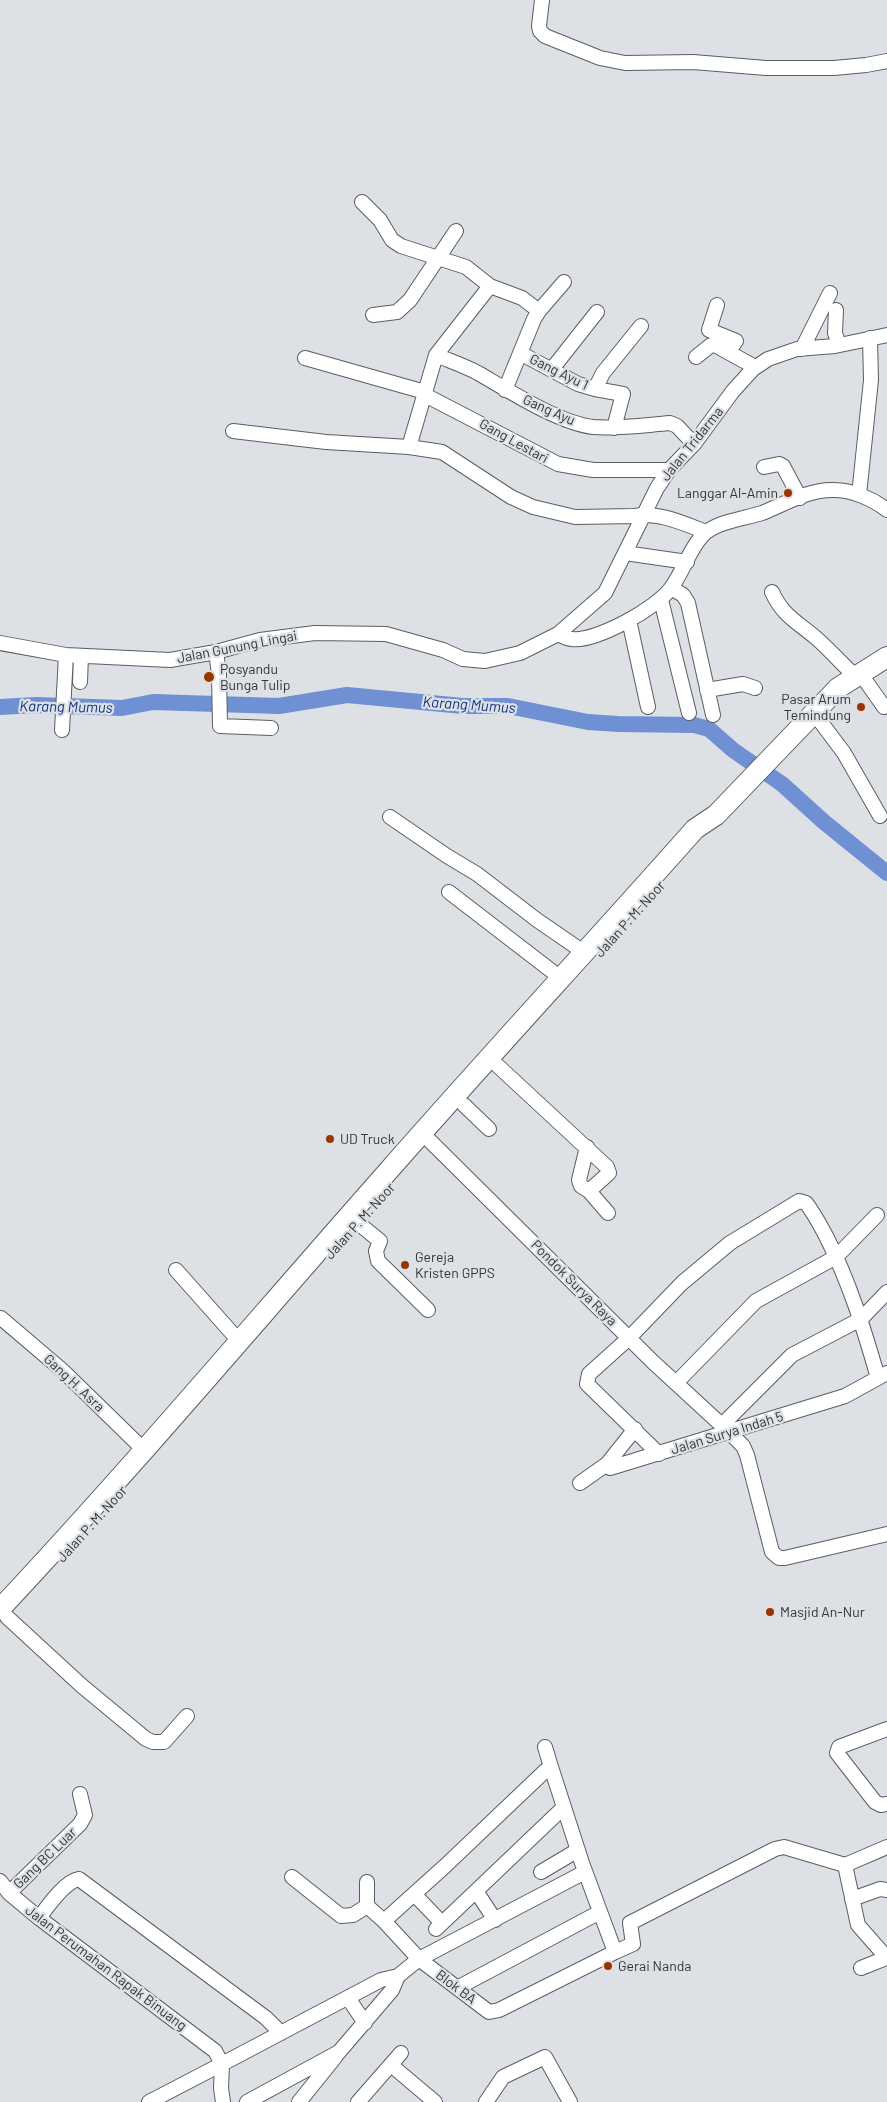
<!DOCTYPE html>
<html>
<head>
<meta charset="utf-8">
<style>
	body { margin:0 }
	canvas { display:block; background:#dde1e5 }
</style>
</head>
<body>
<canvas width="887" height="2102"></canvas>
<script>
const c = document.querySelector('canvas').getContext('2d');
c.lineJoin = 'round';
function strokePath(path, color, width, dash) { c.strokeStyle = color; c.lineWidth = width; c.lineCap = dash ? 'butt' : 'round'; c.setLineDash(dash || []); c.stroke(path); }
function drawText(font, color, halo, rows, align = 'center') {
  c.font = font + ' Barlow,sans-serif'; c.lineWidth = 4.5; c.setLineDash([]); c.textBaseline = 'middle'; c.strokeStyle = halo; c.fillStyle = color; for (const [text, x, y, turn = 0] of rows) {
    c.save(); c.translate(x, y); c.rotate((+turn || 0) * Math.PI / 180); c.textAlign = isNaN(turn) ? turn : align; if (halo) c.strokeText(text, 0, 0); c.fillText(text, 0, 0); c.restore();
  }
}
strokePath(new Path2D(`
	M0 707 36 705 122 708 153 702 279 706 347 695 463 706H508L588 722 618 724 694 725 709 729 733 750 782 784 824 822 887 873`), '#6f90d3', 16);
const minor = new Path2D(`
	M542 0 539 26 540 31 545 36 600 58 625 63 693 62 766 68H834L866 65 887 61
	M362 202 380 220 392 240 401 246 466 267 490 286 522 298 539 311 534 319 505 390
	M717 305 709 330 736 341 729 351
	M836 310 835 333 839 345
	M539 311 564 282
	M373 315 397 312 410 300 456 231
	M802 349 830 293
	M520 353 578 384 595 389 623 394 614 428
	M436 355C450 361 465 366 478 373 509 391 559 423 593 427 619 429 645 425 670 423L677 426 694 444
	M696 357 711 345H715L755 367
	M305 358 425 392
	M552 369 597 312
	M595 389 603 373 641 326
	M425 395 558 464 593 470H669
	M233 431 326 442 409 447 442 452 511 497 533 507 575 517 634 516C657 511 685 524 706 532
	M409 447 436 355 490 286
	M764 467 779 464 783 466 800 498
	M859 495 871 380 870 338
	M625 553 687 562
	M671 588 683 595 688 603 713 715
	M772 592C783 616 796 621 815 637 829 649 841 663 855 676
	M661 600 689 713
	M629 620 648 707
	M558 634C562 636 567 639 572 639 596 642 657 608 671 588 683 572 689 550 702 536 716 521 744 519 762 513 785 504 809 489 834 490 852 490 873 499 887 510
	M0 643 66 655 170 660 216 652 260 640 315 633 386 634 443 650 463 659 485 661 520 653 558 634 605 593 657 488 669 470 694 444 733 391 753 369 768 359 797 349 835 346 887 335
	M216 652 219 674 220 726 271 728
	M860 673 884 707
	M80 682 81 656
	M707 690 743 684 755 688
	M814 713 844 753 880 816
	M62 730 66 655
	M390 817 447 856 477 874 537 920 585 953
	M449 892 562 979
	M498 1066 607 1167 609 1173 589 1191 608 1213
	M464 1105 489 1129
	M422 1133 653 1362 728 1431 743 1446 747 1455 772 1552 779 1558H785L887 1534
	M587 1147 579 1180 581 1186 589 1191
	M358 1223 380 1241 376 1251 378 1261 428 1310
	M176 1270 239 1341
	M1 1318 62 1370 144 1450
	M676 1383 756 1301 836 1257 877 1215
	M722 1425 792 1355 861 1319 887 1292
	M635 1429 607 1464 610 1468 845 1396 887 1373
	M659 1454 587 1384 589 1374 629 1338 682 1283 730 1243 799 1201 806 1203C814 1213 820 1225 826 1236 849 1281 864 1329 878 1378
	M580 1483 607 1464
	M7 1617 82 1686 146 1739 153 1742H164L187 1716
	M887 1729 839 1747 837 1753 875 1802 881 1805 887 1804
	M545 1747 551 1767
	M551 1767 582 1863 615 1952 499 2010 489 2012 419 1959 384 1921 444 1867 545 1771Z
	M845 1865 858 1925 887 1958
	M541 1872 578 1850
	M292 1877 341 1916 353 1915 367 1906 384 1921
	M0 1881 9 1893 39 1918 215 2051 222 2064 381 1980 398 1976 419 1959 585 1872
	M9 1893 80 1824 85 1815 80 1794
	M414 1894 442 1923
	M852 1899 880 1889 887 1890
	M367 1906V1882
	M39 1918C47 1907 65 1881 79 1879L266 2018 281 2033
	M495 1920 476 1891 563 1808
	M436 1929 476 1891
	M615 1952 633 1944 630 1923 775 1849 784 1847 845 1865 887 1847
	M861 1968 886 1958
	M459 1987 600 1912
	M348 1998 365 2023
	M391 2065 435 2102
	M149 2102 222 2064 221 2088 223 2102
	M247 2102 339 2052 392 1990 398 1976
	M299 2102 336 2056
	M358 2102 401 2053
	M486 2102 503 2077 545 2057 570 2102`);
const highway = new Path2D(`
	M0 1609C134 1466 260 1316 390 1169 491 1054 594 943 695 829L716 815 838 688 887 657`);
strokePath(minor, '#5a5d61', 16);
strokePath(highway, '#5a5d61', 22);
strokePath(minor, '#fff', 14);
strokePath(highway, '#fff', 20);
for (const [x, y, r, color] of [
	[788,493,5,"#993502"],
	[209,677,6,"#993502"],
	[861,707,5,"#993502"],
	[330,1139,5,"#993502"],
	[405,1265,5,"#993502"],
	[770,1612,5,"#993502"],
	[608,1966,5,"#993502"]
]) { const dot = new Path2D(); dot.arc(x, y, r, 0, 2 * Math.PI); c.fillStyle = color; c.fill(dot); strokePath(dot, '#dde1e5', 2); }
drawText('14px', '#333536', '#dde1e5', [
	["Gang Ayu 1",559,372,26],
	["Gang Ayu",549,410,24],
	["Gang Lestari",514,441,29],
	["Jalan Tridarma",692,444,-51],
	["Jalan Gunung Lingai",237,647,-11],
	["Jalan P. M. Noor",630,919,-48],
	["Jalan P. M. Noor",360,1221,-48],
	["Pondok Surya Raya",574,1283,45],
	["Gang H. Asra",74,1383,43],
	["Jalan Surya Indah 5",727,1433,-17],
	["Jalan P. M. Noor",92,1524,-48],
	["Gang BC Luar",45,1858,-44],
	["Jalan Perumahan Rapak Binuang",106,1968,37],
	["Blok BA",456,1987,37]
]);
drawText('14px', '#333536', '#dde1e5', [
	["Langgar Al-Amin",778,493,"right"],
	["Posyandu",220,669],
	["Bunga Tulip",220,685],
	["Pasar Arum",851,699,"right"],
	["Temindung",851,715,"right"],
	["UD Truck",340,1139],
	["Gereja",415,1257],
	["Kristen GPPS",415,1273],
	["Masjid An-Nur",780,1612],
	["Gerai Nanda",618,1966]
], 'left');
drawText('italic 15px', '#133381', '#dde1e5', [
	["Karang Mumus",469,705,4],
	["Karang Mumus",66,707,1]
]);
</script>
</body>
</html>
